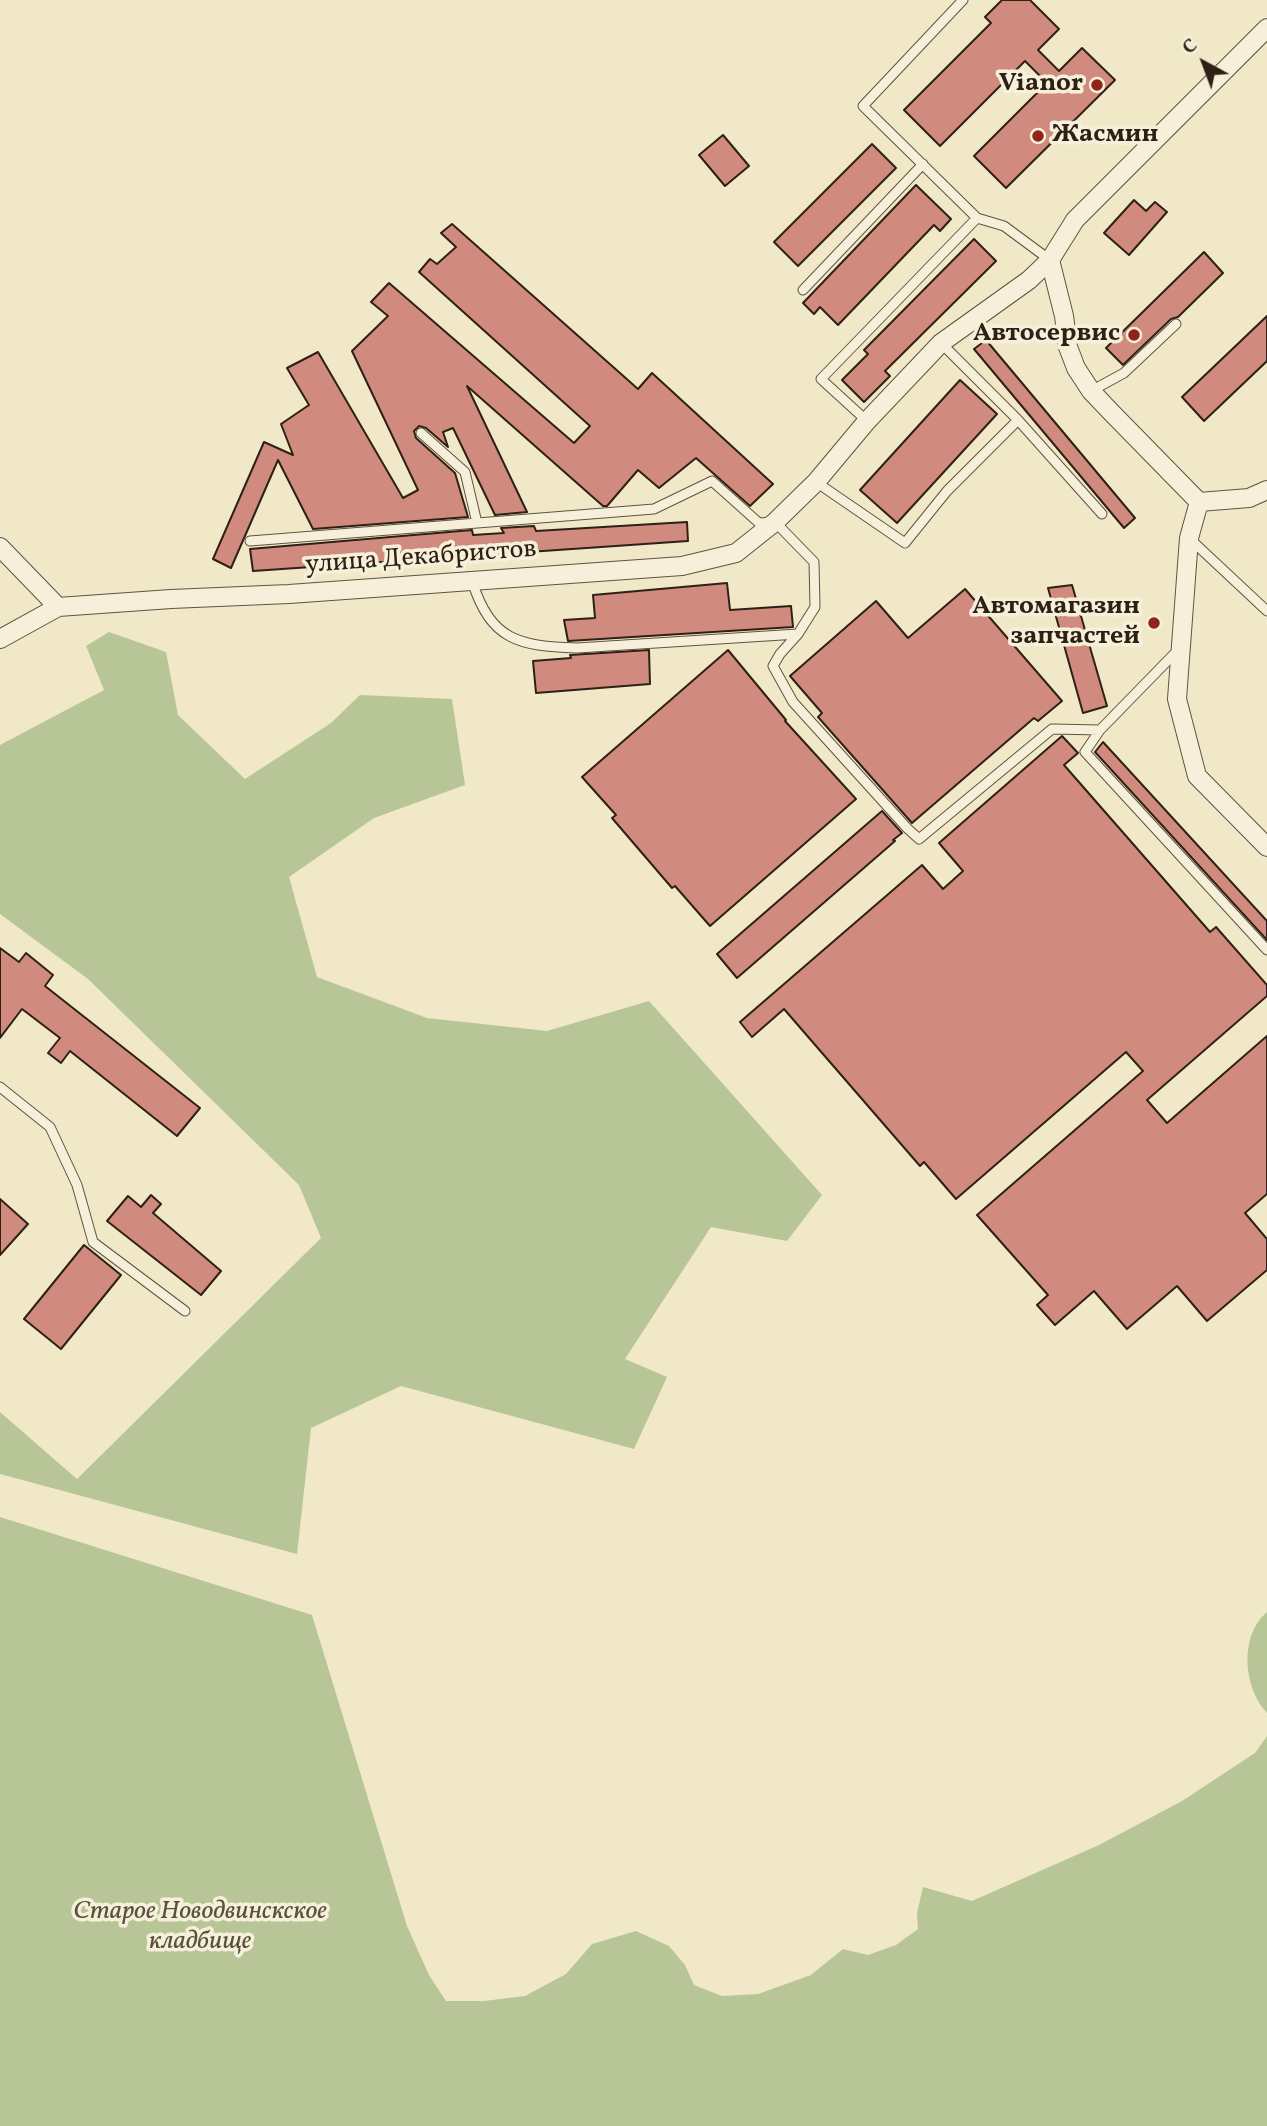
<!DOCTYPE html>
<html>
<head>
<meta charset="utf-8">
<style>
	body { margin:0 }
	#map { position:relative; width:1267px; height:2126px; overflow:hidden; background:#f1e8c7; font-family:Vollkorn,serif }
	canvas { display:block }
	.north { position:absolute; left:1169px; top:28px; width:70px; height:70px; -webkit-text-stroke:5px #f6f0db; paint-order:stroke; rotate:319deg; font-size:19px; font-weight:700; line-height:28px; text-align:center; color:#2f2015 }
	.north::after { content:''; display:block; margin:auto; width:24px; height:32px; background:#2f2015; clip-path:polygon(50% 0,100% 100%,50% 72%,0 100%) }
</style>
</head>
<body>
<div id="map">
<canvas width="1267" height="2126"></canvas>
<div class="north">С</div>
</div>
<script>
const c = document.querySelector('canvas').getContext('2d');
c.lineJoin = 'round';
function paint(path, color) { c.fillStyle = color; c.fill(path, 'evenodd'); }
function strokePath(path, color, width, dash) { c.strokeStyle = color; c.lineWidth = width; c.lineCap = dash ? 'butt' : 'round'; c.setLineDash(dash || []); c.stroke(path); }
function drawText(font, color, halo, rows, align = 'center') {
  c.font = font + ' Vollkorn,serif'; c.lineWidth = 7; c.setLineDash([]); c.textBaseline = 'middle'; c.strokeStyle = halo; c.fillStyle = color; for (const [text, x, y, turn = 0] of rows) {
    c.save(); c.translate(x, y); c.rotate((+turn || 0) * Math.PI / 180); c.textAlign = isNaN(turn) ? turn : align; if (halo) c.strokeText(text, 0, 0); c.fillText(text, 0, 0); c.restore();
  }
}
paint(new Path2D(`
	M109 632 166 652 178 715 245 779 331 723 360 695 452 699 465 785 374 818 289 877 317 977 427 1018 547 1031 649 1001 822 1195 787 1241 711 1227 625 1359 667 1377 634 1449 401 1386 311 1428 297 1554 0 1474V1412L77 1479 321 1238 299 1185 88 979 0 914V745L104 690 86 646Z
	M0 1517 312 1615 407 1926 429 1975 446 2001H484L525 1996 566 1974 592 1944 636 1931 669 1946 685 1965 694 1985 722 1996 758 1994 811 1975 843 1949 868 1955 896 1945 918 1929 917 1913 923 1887 972 1901 1099 1845 1182 1801 1255 1753 1267 1736V2126H0Z
	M1267 1612V1713C1243 1688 1239 1635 1267 1612Z`), '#b8c697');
const building = new Path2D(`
	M1002 0H1030L1059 29 1038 50 1059 71 1082 48 1115 80 1006 188 974 156 1047 83 1025 61 940 146 904 110 991 23 985 17Z
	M723 135 749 166 725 186 699 155Z
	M872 144 896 168 798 266 774 242Z
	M916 185 951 219 940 231 934 225 838 325 820 307 814 314 803 303Z
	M1134 200 1146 211 1155 202 1167 212 1129 255 1104 233Z
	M452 224 638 389 652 373 773 484 750 506 696 458 659 488 638 470 607 506H603L467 386 527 512 495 515 453 428 443 432 448 447 426 428 419 426 414 431 416 438 455 473 468 517 313 529 278 460 231 568 213 559 264 442 293 455 281 424 309 405 287 368 318 352 403 498 418 490 352 351 388 316 371 302 389 283 574 443 590 426 419 272 430 259 437 264 456 247 441 233Z
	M974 239 996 261 885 371 890 376 864 402 842 380 868 354 864 350Z
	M1204 252 1223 273 1178 317 1171 319 1123 365 1106 348Z
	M1267 316V361L1204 421 1182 397Z
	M986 340 1135 518 1124 528 974 349Z
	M960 380 997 414 897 523 860 490Z
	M687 522 688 541 253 571 250 549 472 530 473 535 504 533 501 528 534 526 536 531Z
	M727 583 730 610 791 606 793 627 568 641 564 620 595 618 593 595Z
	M1072 585 1107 706 1083 713 1048 588Z
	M965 589 1062 701 1038 721 1034 718 912 823 818 717 822 713 790 676 876 601 908 638Z
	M649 650 650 684 536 693 533 661 571 658 570 655Z
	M728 650 786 720 785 721 856 799 710 926 675 886 672 888 612 818 616 815 582 777Z
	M1062 736 1078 753 1064 765 1210 932 1216 927 1267 985V996L1147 1100 1167 1123 1267 1036V1194L1245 1213 1267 1239V1270L1207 1321 1177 1286 1127 1329 1094 1291 1055 1325 1037 1305 1048 1295 977 1215 1143 1071 1126 1052 956 1199 924 1162 920 1166 784 1009 752 1037 740 1022 922 865 943 889 963 871 939 843Z
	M1103 742 1267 921V940L1095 752Z
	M882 811 902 833 893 840 895 841 737 978 717 954Z
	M0 948 19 962 26 953 53 975 45 986 200 1108 177 1136 70 1051 61 1063 48 1053 60 1038 22 1009 0 1038Z
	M151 1195 161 1204 153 1213 221 1271 201 1295 107 1221 128 1196 141 1207Z
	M0 1199 28 1224 0 1255Z
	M84 1245 121 1275 61 1349 24 1319Z`);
paint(building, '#d08b7e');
strokePath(building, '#2f2015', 2);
const lane = new Path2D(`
	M963 0 863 106 977 218 1004 226 1050 260
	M803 290 923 164
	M941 343 1018 420 1102 514
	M1091 391 1124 373 1176 324
	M867 421 821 379 977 218
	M421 433 465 472 477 523
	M816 482 905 543 947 491 1018 420
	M1189 538 1267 611
	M250 541 654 509 712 481 759 523 775 522 814 562 815 607 798 634 780 654 773 666 793 702 907 828 919 839 1052 729 1100 730 1179 649
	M472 581C491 641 519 646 577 648L798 634
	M1100 730 1085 752 1267 950
	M0 1087 50 1127 77 1185 93 1242 185 1311`);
const street = new Path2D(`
	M1199 502 1109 410 1091 391 1076 368 1068 347 1064 316 1050 260 1075 220 1267 28
	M1199 502 1189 538 1177 699 1197 776 1267 847
	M1199 502 1249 498 1267 490
	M0 547 58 607
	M0 639 58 607 171 599 289 594 682 566 736 553 775 522 816 482 867 421 941 343 1029 280 1050 260`);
strokePath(lane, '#605242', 11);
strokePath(street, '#605242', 20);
strokePath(lane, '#f6f0db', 9);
strokePath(street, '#f6f0db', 18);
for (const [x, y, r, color] of [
	[1097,85,7,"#8f2418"],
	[1038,136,7,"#8f2418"],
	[1134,335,7,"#8f2418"],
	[1154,623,7,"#8f2418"]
]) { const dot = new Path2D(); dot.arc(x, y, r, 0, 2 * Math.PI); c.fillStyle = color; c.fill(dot); strokePath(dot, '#f6f0db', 2.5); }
drawText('bold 26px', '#2f2015', '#f6f0db', [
	["Vianor",1083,85],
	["Жасмин",1052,136,"left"],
	["Автосервис",1120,335],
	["Автомагазин",1140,608],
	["запчастей",1140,638]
], 'right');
drawText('26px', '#2f2015', '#f6f0db', [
	["улица Декабристов",421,559,-4]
]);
drawText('italic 26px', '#58523c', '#f6f0db', [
	["Старое Новодвинскское",200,1913],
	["кладбище",200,1943]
]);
</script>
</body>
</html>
